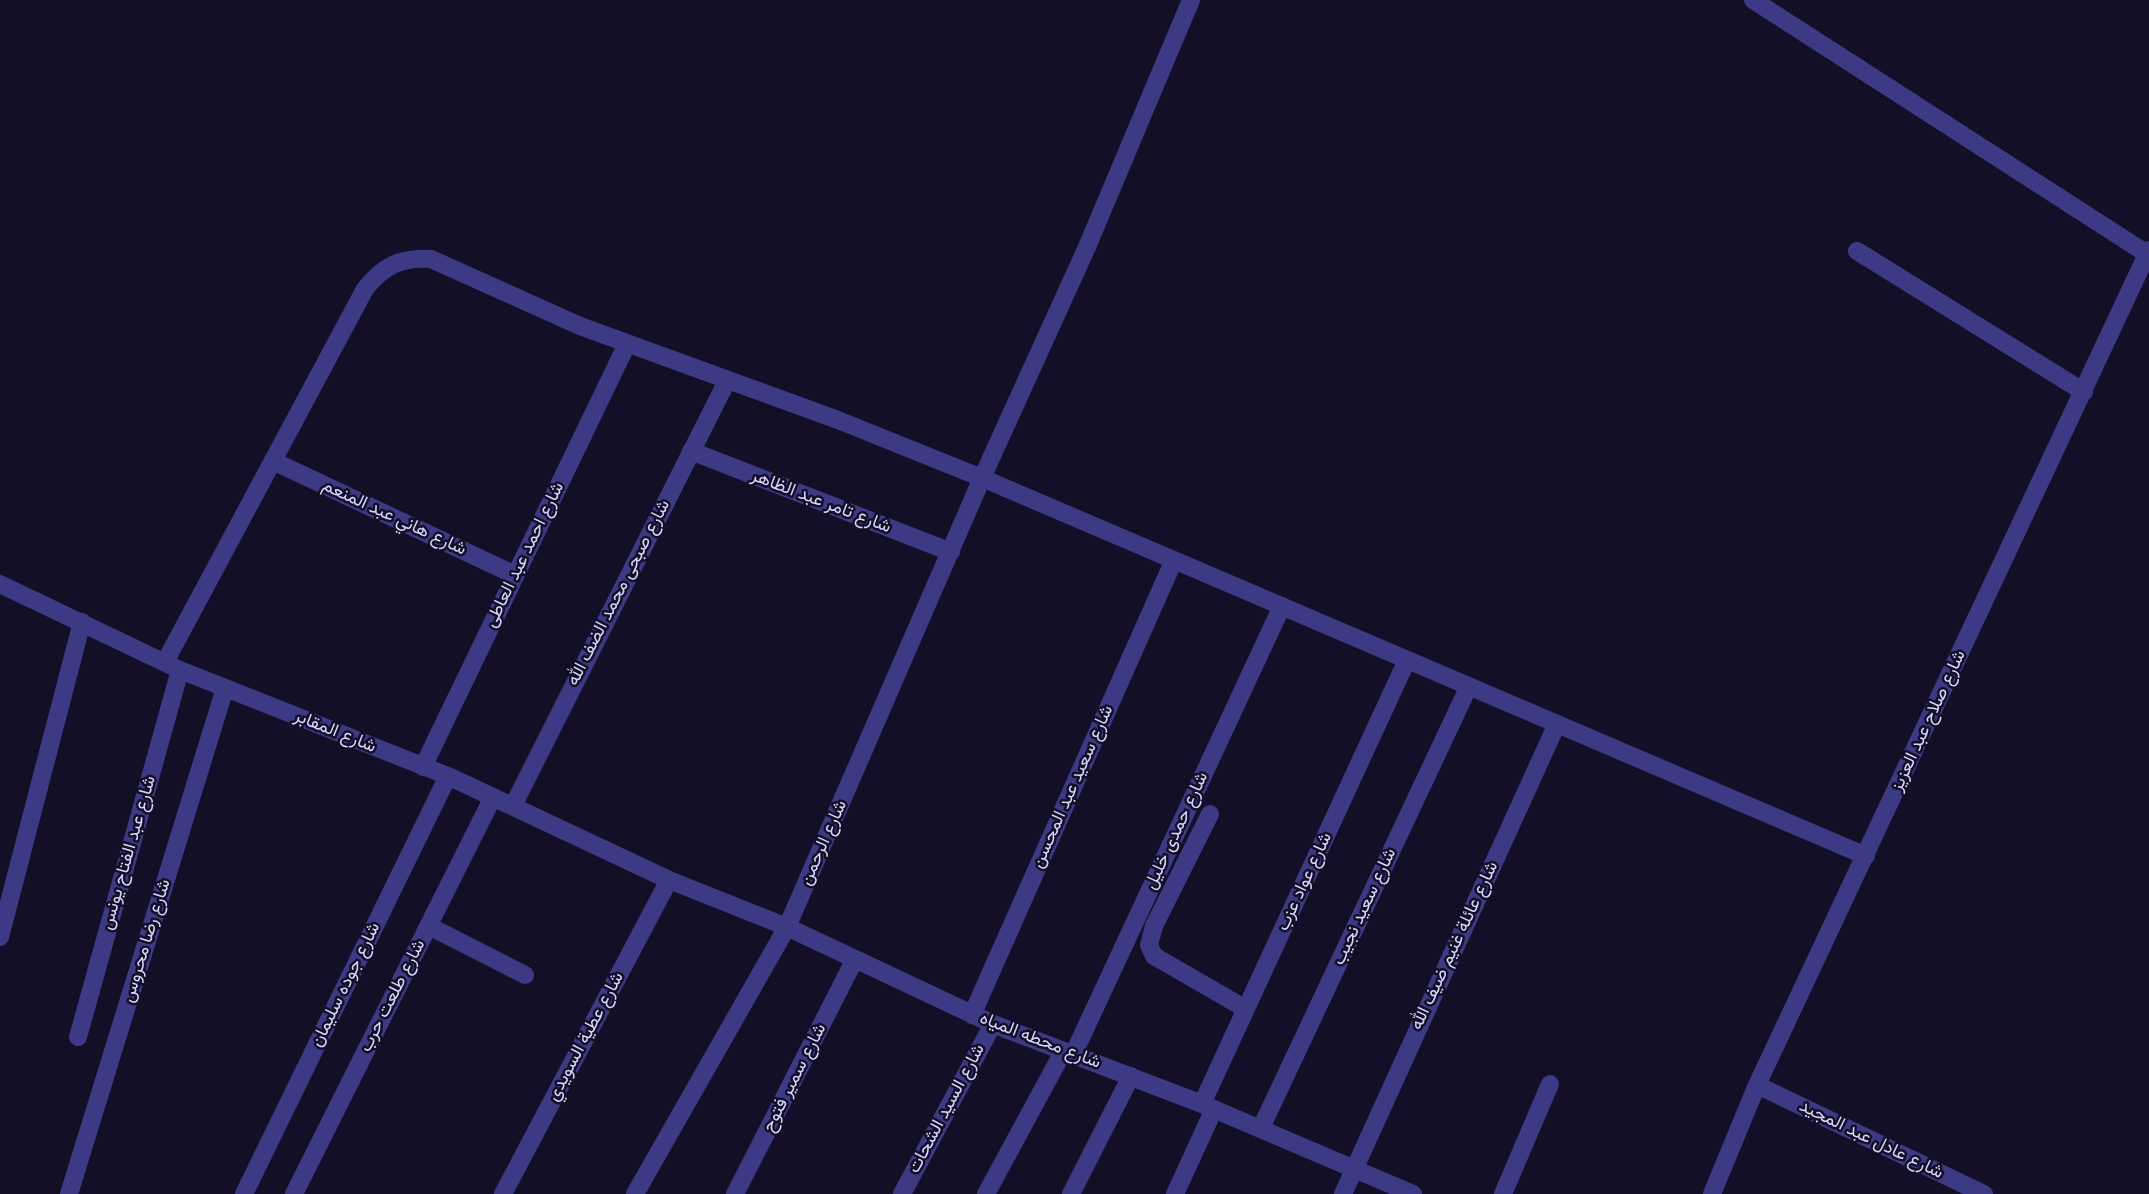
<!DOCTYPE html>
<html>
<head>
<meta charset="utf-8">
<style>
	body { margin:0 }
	canvas { display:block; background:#130f26 }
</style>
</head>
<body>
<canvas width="2149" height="1194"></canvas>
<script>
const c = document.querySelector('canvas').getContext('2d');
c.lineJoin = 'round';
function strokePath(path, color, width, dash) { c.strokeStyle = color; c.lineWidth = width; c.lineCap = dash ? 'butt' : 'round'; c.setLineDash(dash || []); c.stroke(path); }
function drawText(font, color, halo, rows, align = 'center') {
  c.font = font + ' "Nunito Sans",Vazirmatn,sans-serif'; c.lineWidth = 5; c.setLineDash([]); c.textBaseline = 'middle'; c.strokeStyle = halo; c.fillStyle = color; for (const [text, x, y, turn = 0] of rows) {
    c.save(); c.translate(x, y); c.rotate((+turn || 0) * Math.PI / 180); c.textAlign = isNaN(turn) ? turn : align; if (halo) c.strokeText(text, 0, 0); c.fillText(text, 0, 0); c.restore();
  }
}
strokePath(new Path2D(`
	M1753 0 2147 254
	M1857 251 2084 392
	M691 451 951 552
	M273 461 515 575
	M0 584 180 670 448 776 669 880 787 927 993 1024 1202 1104 1413 1194
	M165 662 365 289C383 266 401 257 431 259L580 326 838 420 982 478 1866 856
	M423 767 627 344
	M513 806 727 381
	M1210 814 1154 926 1149 945 1154 956 1246 1009
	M429 926 525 975
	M0 937 82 622
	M972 1015 1174 560
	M78 1037 180 670
	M1073 1055 1282 606
	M1757 1085 1984 1194
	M1202 1104 1407 660
	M1261 1128 1469 686
	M69 1194 225 688
	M244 1194 448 776
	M294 1194 492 799
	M503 1194 669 880
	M635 1194 787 927 982 478 1087 247 1191 0
	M735 1194 854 961
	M902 1194 993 1024
	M986 1194 1063 1052
	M1071 1194 1131 1076
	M1175 1194 1214 1109
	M1343 1194 1556 726
	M1503 1194 1550 1084
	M1712 1194 1757 1085 2149 250`), '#3d3a85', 18);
drawText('18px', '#d9d4ff', '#130f26', [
	["شارع تامر عبد الظاهر",821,502,21],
	["شارع هاني عبد المنعم",394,518,25],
	["شارع احمد عبد العاطى",525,555,-64],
	["شارع صبحى محمد الضف الله",619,593,-63],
	["شارع صلاح عبد العزيز",1929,721,-65],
	["شارع المقابر",335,732,22],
	["شارع سعيد عبد المحسن",1073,787,-66],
	["شارع حمدى خليل",1177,831,-65],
	["شارع الرحمن",824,843,-66],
	["شارع عبد الفتاح يونس",129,853,-74],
	["شارع عواد عزب",1305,882,-65],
	["شارع سعيد نجيب",1365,907,-65],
	["شارع رضا محروس",147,941,-73],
	["شارع عائلة غنيم ضيف الله",1455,946,-65],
	["شارع جوده سليمان",346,985,-64],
	["شارع طلعت حرب",393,996,-63],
	["شارع عطية السويدي",586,1037,-62],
	["شارع محطه المياه",1040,1041,21],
	["شارع سمير فتوح",795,1078,-63],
	["شارع السيد الشحات",947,1109,-62],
	["شارع عادل عبد المجيد",1871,1140,26]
]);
</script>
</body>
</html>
